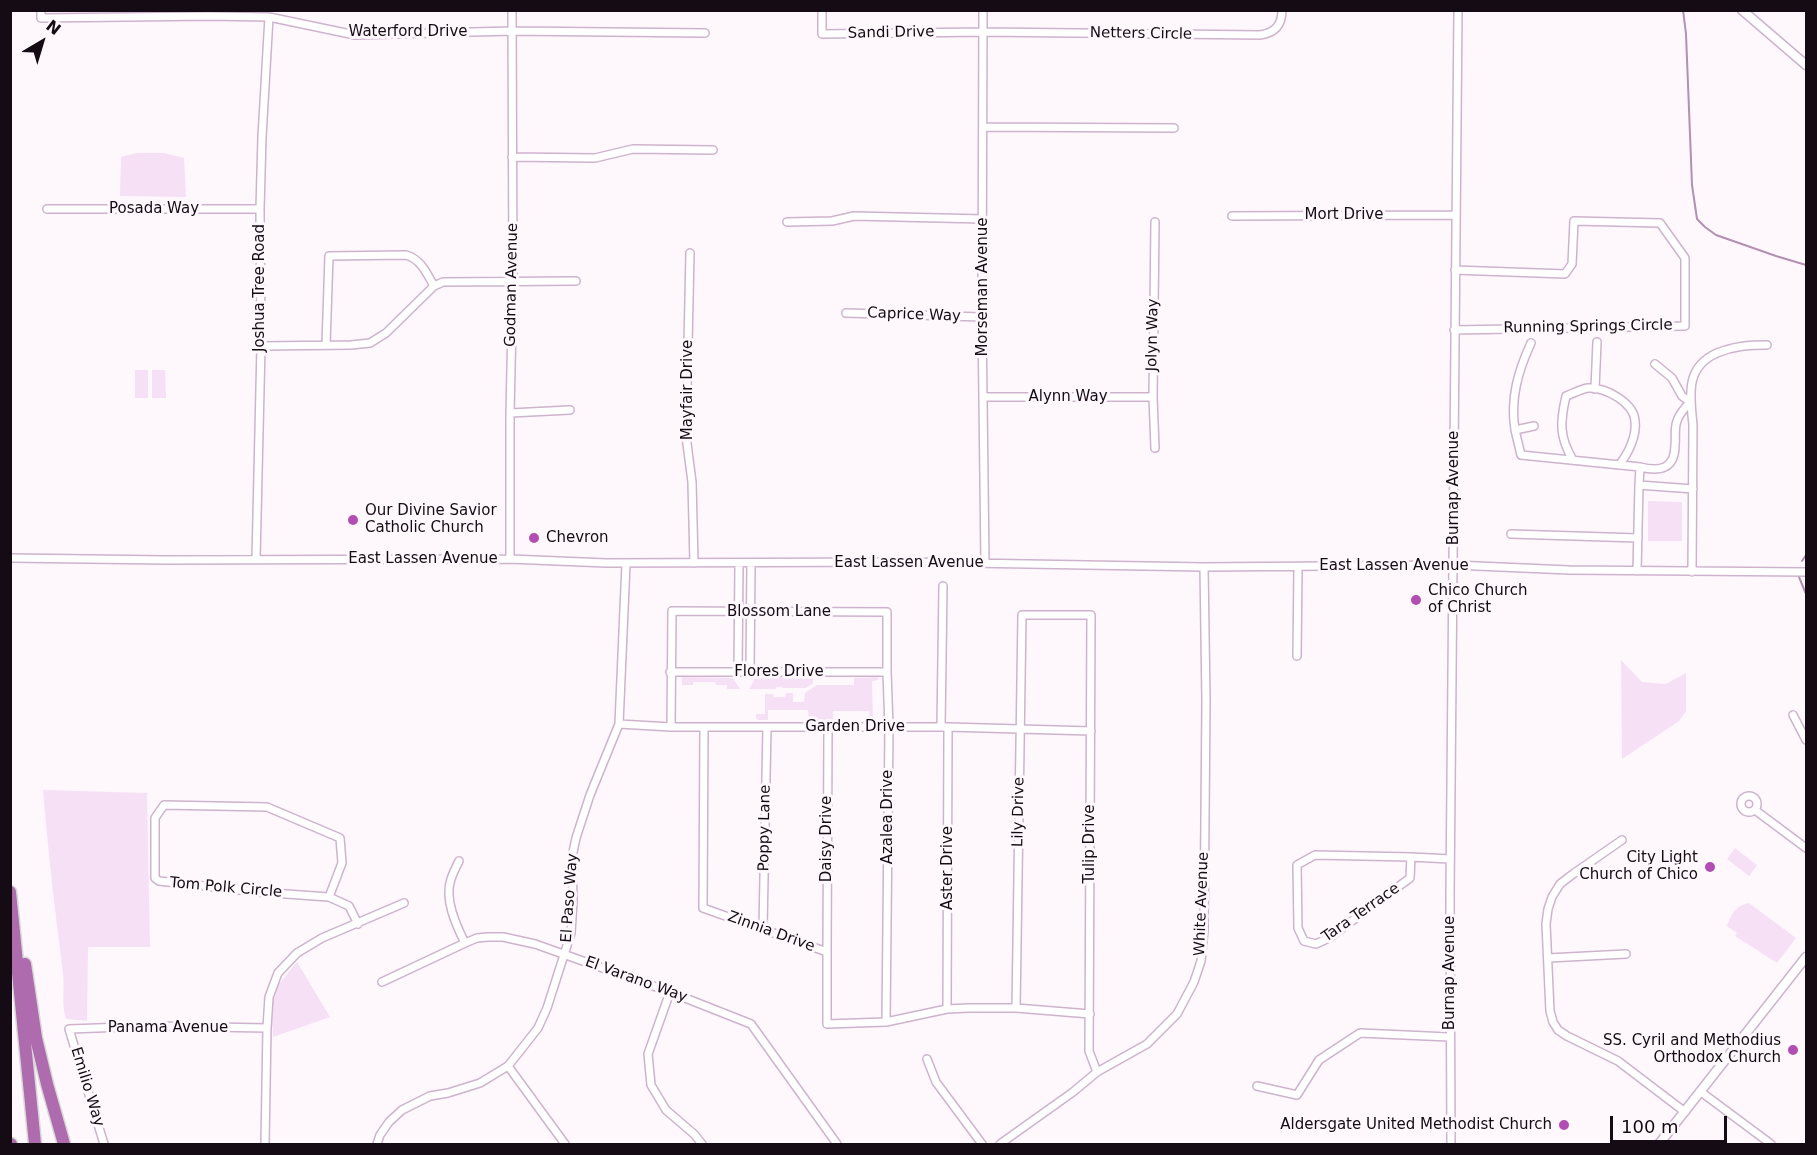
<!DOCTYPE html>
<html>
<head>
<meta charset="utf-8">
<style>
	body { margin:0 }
	#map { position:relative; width:1817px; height:1155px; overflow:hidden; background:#fef8fd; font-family:"DejaVu Sans",sans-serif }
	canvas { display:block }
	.frame { position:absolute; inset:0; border:12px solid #140b14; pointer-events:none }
	.north { position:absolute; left:12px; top:12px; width:60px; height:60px; -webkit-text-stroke:4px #fef8fd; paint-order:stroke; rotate:38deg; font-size:16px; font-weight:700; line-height:24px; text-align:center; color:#140b14 }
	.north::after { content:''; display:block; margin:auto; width:21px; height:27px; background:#140b14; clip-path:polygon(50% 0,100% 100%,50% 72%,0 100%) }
	.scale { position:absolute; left:1610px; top:1116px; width:117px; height:27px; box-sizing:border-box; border:3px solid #140b14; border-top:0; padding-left:8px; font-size:18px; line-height:21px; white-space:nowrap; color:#140b14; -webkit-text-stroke:4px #fef8fd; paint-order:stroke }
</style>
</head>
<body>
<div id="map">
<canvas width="1817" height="1155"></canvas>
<div class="frame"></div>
<div class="north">N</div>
<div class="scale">100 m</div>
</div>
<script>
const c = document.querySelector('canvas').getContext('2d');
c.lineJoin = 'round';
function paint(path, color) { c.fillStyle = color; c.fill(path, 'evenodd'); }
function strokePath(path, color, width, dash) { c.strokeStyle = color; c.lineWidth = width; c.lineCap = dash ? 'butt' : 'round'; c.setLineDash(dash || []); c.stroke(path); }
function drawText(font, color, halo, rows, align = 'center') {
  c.font = font + ' "DejaVu Sans",sans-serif'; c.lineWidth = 6; c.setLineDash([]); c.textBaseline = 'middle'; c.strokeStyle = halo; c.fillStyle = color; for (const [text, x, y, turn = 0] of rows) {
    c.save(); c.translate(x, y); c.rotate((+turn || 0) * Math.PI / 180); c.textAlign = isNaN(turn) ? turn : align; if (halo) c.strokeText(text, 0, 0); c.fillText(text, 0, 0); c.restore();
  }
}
paint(new Path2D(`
	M136 153H164L184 158 186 197 120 196 121 157Z
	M135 370H148V398H135Z
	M152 370H165L166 398H152Z
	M1648 501 1682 502V541H1648Z
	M1621 660 1642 682 1666 684 1686 673V711L1679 721 1622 759Z
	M682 677 733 678 740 689H727V685H716L715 682H693V685H682Z
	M756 677H813V683L806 688H783L782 687H776V689H749Z
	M878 677V680L872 681 873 720H870L869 711H833V720H809L808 710H768V720H758L756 718V714H765V694H773L774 697H785L786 693H793V702H804L805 693 817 685H854V678Z
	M43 790 147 793 150 947H88L87 1021 66 1019C61 1005 65 988 63 973 55 912 48 851 43 790Z
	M1735 848 1757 865 1749 876 1727 859Z
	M1749 903 1796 938 1777 963 1735 936 1737 933 1727 926C1732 913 1735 906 1749 903Z
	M297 962 330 1017 273 1037 271 1001 278 985Z`), '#f6e0f5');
strokePath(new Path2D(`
	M1683 10 1686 34 1692 185 1697 219 1705 227 1716 235 1776 256 1806 265
	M1802 561 1806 555
	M1799 577 1806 594`), '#b290b1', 2);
const minor = new Path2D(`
	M41 10V18L209 16 269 17 355 35 512 31 705 33
	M822 10V34L983 32 1260 35C1275 33 1282 25 1282 10
	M983 10 982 317 985 563
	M984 127 1174 128
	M512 157 595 158 633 149 713 150
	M47 209H260
	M1232 216 1455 215
	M787 222 832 221 854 216 983 219
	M1155 222 1153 397 1155 448
	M690 253 686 436 692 482 694 563
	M846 313 982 317
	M1454 330 1685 326V258L1660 223 1574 221 1572 264 1565 274 1455 270
	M326 345 329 256 406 255C421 259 427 274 434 286
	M261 346 351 345 370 343 386 333 434 286 443 282 576 281
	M1595 389 1597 342
	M984 397H1153
	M510 413 570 410
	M1534 426 1515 430 1521 455 1640 467 1639 485
	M1515 430C1510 399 1518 371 1531 343
	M1573 460C1559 437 1560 422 1566 396 1572 394 1581 389 1588 388 1606 387 1634 403 1635 421 1637 436 1628 454 1619 465
	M1640 467C1660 472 1675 469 1675 445 1676 437 1674 429 1677 421 1679 414 1685 408 1690 402L1682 396 1672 378 1655 364
	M1511 534 1638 538
	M10 558 166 560 510 559 606 563 910 562 1204 567 1454 565 1569 570 1806 572
	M256 559 261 346 260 209 262 137 269 17
	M510 559V413L513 280 512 10
	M1637 571 1639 485 1693 489
	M1692 572 1693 425C1690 395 1685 367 1717 353 1734 346 1749 345 1767 345
	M1297 656 1298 567
	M670 672H887
	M738 672 739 563
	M750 672 751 563
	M1793 715 1806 740
	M619 724 671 727H948L1091 731
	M671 727 672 611 887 612V672L889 727 886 1022
	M704 727 703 908 827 952V1024L886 1022 947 1009 968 1008H1016L1090 1014
	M941 727 943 586
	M1741 804a8 8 0 1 1 16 0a8 8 0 1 1-16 0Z
	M1755 810 1806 848
	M1622 840 1573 874 1560 884 1552 897 1548 909 1546 924 1550 1011 1553 1022 1558 1030 1567 1036 1618 1061 1685 1112
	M1315 855 1411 857 1410 878 1329 938 1316 944 1304 941 1298 928 1297 865Z
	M1411 857 1450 859
	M459 861C456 867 453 873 451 879 444 899 456 925 465 943
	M329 897 342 863 340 838 267 807 164 805 155 818V878L159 881 258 892 329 897 349 906 358 924
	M763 928 767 727
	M827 952 828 727
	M1548 958 1626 954
	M382 982 465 943 477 938 488 937H503L535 944 670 992 751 1024 837 1144
	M670 992 648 1054 651 1085 666 1110 694 1134 702 1144
	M1016 1008 1022 615H1091L1089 1051 1097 1072
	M947 1009 948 727
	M927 1059 936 1082 982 1144
	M508 1066 565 1144
	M1257 1086 1297 1095 1319 1060 1360 1033 1449 1037
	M1701 1092 1771 1144
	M104 1144 69 1029 152 1026 267 1028
	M265 1144 267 1028 269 997 278 973 297 953 322 938 404 903
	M377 1144 380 1135 389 1122 402 1110 430 1096 448 1093 480 1083 508 1066 538 1028 547 1008 571 933 573 901 572 857 576 838 590 795 619 724 626 564
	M1000 1144 1073 1092 1097 1072 1147 1044 1177 1014 1194 982 1201 961 1204 930 1206 701 1204 567
	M1451 1144 1450 895 1458 10`);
const tertiary = new Path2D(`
	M1742 10 1806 65
	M1659 1144 1806 957`);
const motorway = new Path2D(`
	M10 892 35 1144
	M25 964 36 1038 47 1084 64 1144
	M10 1144H11`);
strokePath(minor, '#ceb3cd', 10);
strokePath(tertiary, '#ceb3cd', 11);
strokePath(motorway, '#d9d8d9', 15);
strokePath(minor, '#fff', 7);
strokePath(tertiary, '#fff', 8);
strokePath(motorway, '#ae6bad', 12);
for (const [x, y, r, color] of [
	[353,520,6,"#b24db3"],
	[534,538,6,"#b24db3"],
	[1416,600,6,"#b24db3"],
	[1710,867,6,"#b24db3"],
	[1793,1050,6,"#b24db3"],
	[1564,1125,6,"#b24db3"]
]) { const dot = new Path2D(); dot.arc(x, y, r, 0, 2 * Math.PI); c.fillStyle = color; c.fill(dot); strokePath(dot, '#fef8fd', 2); }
drawText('15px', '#140b14', '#fef8fd', [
	["Waterford Drive",408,32],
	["Sandi Drive",891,33,-1],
	["Netters Circle",1141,34,1],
	["Posada Way",154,209],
	["Mort Drive",1344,215],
	["Godman Avenue",512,285,-89],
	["Morseman Avenue",983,287,-90],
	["Joshua Tree Road",260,288,-90],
	["Caprice Way",914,315,2],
	["Running Springs Circle",1588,327,-1],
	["Jolyn Way",1153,335,-89],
	["Mayfair Drive",688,390,-90],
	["Alynn Way",1068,397],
	["Burnap Avenue",1454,488,-90],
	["East Lassen Avenue",423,559],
	["East Lassen Avenue",909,563],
	["East Lassen Avenue",1394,566],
	["Blossom Lane",779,612],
	["Flores Drive",779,672],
	["Garden Drive",855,727],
	["Lily Drive",1019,812,-89],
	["Azalea Drive",888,817,-90],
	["Poppy Lane",765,828,-89],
	["Daisy Drive",827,839,-90],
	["Tulip Drive",1090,844,-90],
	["Aster Drive",948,868,-90],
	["Tom Polk Circle",226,888,5],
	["El Paso Way",570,898,-86],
	["White Avenue",1202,904,-88],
	["Tara Terrace",1361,913,-35],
	["Zinnia Drive",771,932,20],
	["Burnap Avenue",1450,973,-90],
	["El Varano Way",636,980,20],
	["Panama Avenue",168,1028],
	["Emilio Way",87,1087,73]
]);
drawText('15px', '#140b14', '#fef8fd', [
	["Our Divine Savior",365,511],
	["Catholic Church",365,528],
	["Chevron",546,538],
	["Chico Church",1428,591],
	["of Christ",1428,608],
	["City Light",1698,858,"right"],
	["Church of Chico",1698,875,"right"],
	["SS. Cyril and Methodius",1781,1041,"right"],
	["Orthodox Church",1781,1058,"right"],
	["Aldersgate United Methodist Church",1552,1125,"right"]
], 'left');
</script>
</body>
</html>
